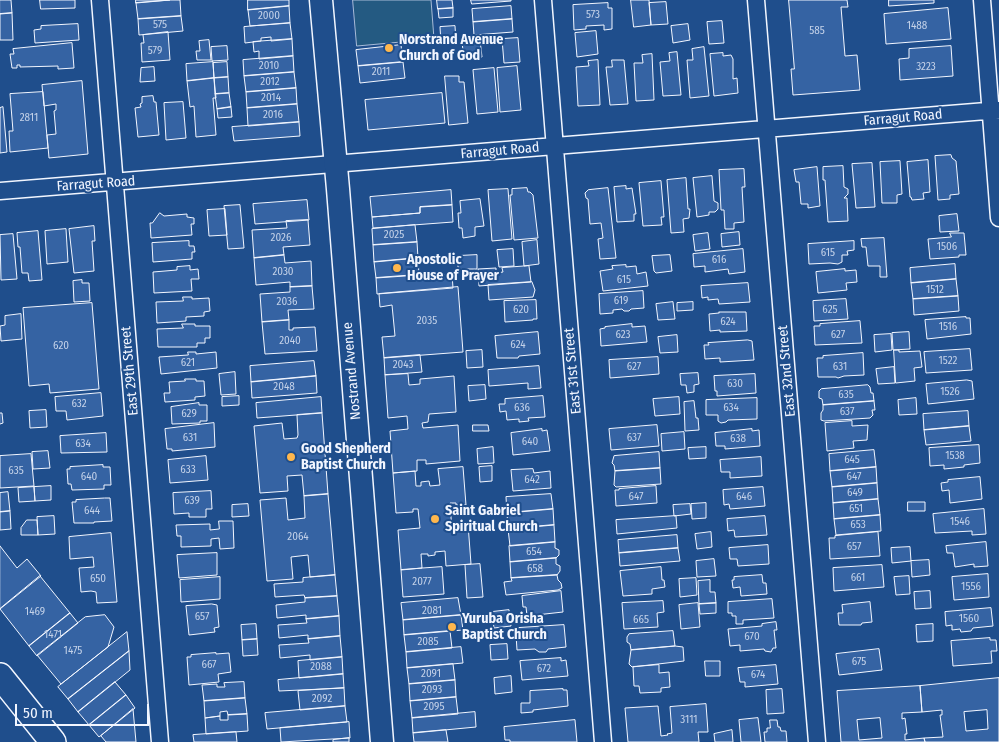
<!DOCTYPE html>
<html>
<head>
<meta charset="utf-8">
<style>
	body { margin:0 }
	#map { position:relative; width:999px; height:742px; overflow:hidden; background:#1f4e8c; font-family:"Fira Sans Condensed",sans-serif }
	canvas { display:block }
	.scale { position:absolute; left:15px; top:704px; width:134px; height:22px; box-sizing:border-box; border:2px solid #f2f6ff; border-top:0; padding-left:6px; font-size:15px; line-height:18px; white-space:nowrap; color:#f2f6ff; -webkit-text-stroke:4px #1f4e8c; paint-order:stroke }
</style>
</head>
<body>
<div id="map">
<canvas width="999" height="742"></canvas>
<div class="scale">50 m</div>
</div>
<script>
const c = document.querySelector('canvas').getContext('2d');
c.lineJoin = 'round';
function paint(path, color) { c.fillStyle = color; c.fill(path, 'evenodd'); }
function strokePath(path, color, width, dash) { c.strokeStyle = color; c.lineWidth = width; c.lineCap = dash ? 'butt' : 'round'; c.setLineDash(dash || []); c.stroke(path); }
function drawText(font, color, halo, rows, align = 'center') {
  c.font = font + ' "Fira Sans Condensed",sans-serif'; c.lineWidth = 4; c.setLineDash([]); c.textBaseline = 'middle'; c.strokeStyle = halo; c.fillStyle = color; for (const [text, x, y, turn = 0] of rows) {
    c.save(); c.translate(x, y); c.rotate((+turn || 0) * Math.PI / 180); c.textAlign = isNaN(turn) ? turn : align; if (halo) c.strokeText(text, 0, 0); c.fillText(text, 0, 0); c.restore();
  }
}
const green = new Path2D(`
	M353 0H431L434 39 357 46Z`);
paint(green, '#245a82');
strokePath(green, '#a8bbd7', 1);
const building = new Path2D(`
	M0 0H11L12 13 0 14Z
	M40 0H75V8L41 9Z
	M136 0H170L136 3Z
	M170 0H180L181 16 138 19 136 3Z
	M248 0H289V6L248 10Z
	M437 0H452L453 8 438 9Z
	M471 0H511V1L472 4Z
	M631 0H649L651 25 634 27Z
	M789 0H847L848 7H841L845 56 857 55 860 90 793 95 791 69H794Z
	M889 0H934V3L889 6Z
	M666 2 668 24 651 25 649 3Z
	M608 3V8H612V29L604 30V25L586 26V29L574 30 573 5Z
	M289 6 290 23 250 26 248 10Z
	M511 6 512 19 473 22 472 9Z
	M453 8V17L439 18 438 9Z
	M948 8 951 39 886 44 884 14Z
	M12 13 13 40H0V14Z
	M181 16 183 31 139 35 138 19Z
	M512 19 513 32 474 35 473 22Z
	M722 21 724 43 709 44 707 22Z
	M290 23 292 39 271 41V37L261 38V41L245 43 244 27Z
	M78 24 79 40 35 43 34 30 41 29V26Z
	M688 24 690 40 673 43 671 26Z
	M455 26 456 42 441 43 440 27Z
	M596 31 598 54 577 57 575 33Z
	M168 32 170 60 142 62 141 43H144L143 35Z
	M518 38 520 62 504 63 502 39Z
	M292 39 293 56 259 59V51L254 52 253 42Z
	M209 40 211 60H197L196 51H200L199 41Z
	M480 40 482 57 459 60 458 50H463L462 43Z
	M72 43 74 68 58 69V66L20 67V65H17V68H12L10 54H14L13 49Z
	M401 45 403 62 358 66 356 50Z
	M227 46 228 60 212 61 211 47Z
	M951 46 953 76 900 80 899 59 909 58V49Z
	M704 47 709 96 690 98 687 60H693L692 49Z
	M677 52 681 95 663 96 660 62 670 61 669 53Z
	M723 53V56L731 55 733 59V79L737 78 738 93 714 96 710 54Z
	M652 54 654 100 636 101 634 63H643L642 55Z
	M293 56 294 72 244 76 243 60Z
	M598 60 600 105 578 106 576 67 589 66 588 61Z
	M612 60H624L628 104 610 105 606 67H612Z
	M213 62 214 78 187 81 186 64Z
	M227 62 228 77 214 78 213 63Z
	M403 62 405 78 360 83 358 66Z
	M517 66 521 110 500 112 497 68Z
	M154 67 155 81 140 82 141 68Z
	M494 68 498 112 477 114 473 70Z
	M294 72 296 88 246 92 244 76Z
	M445 76H459V82H464L468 123 449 125Z
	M228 77 229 93 215 94 214 78Z
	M214 78 216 98H213L216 135 196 137 194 106 190 107 187 81Z
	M82 81 88 154 49 158 47 135 56 134 54 111 56 110V104L44 106 42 85Z
	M296 88 297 104 247 108 246 92Z
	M43 92 48 148 10 152 9 131H13L10 94Z
	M229 93 231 107 217 109 215 94Z
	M442 93 445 123 368 130 365 100Z
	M153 96 154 102H156L159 135 138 137 135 108 141 107 140 104 142 103V97Z
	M183 102 186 138 166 140 164 103Z
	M297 104 299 122 248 126 247 108Z
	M3 107 7 152 0 153V108Z
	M231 107 232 117 218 118 217 109Z
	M299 122 300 136 234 141 232 127Z
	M951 155 952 158 956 161 959 194 950 195V199L938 200 935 156Z
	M928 160 930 192 923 193 924 199 912 200 911 197H910L907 162Z
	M900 161 902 194 897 195V203H882L880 162Z
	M872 163 875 207 856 208 852 164Z
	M843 166 844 187 848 189V194L844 198H847L848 221 828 222 825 180H823V167Z
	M817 167 820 206 808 208V204H801L799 182H796L794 170Z
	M744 169 745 187H742L744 222 734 223V229H725L724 210H721L719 170Z
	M712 176 714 201 718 203V209L715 212H709V215L697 217 693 178Z
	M686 178 688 209H690L689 218 683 219 684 232 671 233 667 180Z
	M661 181 664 217H661L662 225 643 226 639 183Z
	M626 186V189L632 188 636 214H634V221L617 222 614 187Z
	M527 188 528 192H530L533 195 538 238 514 240 510 195H512V189Z
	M608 188 616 258 600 259 598 239 603 238 601 223 590 224 588 199 586 198 585 193 588 190Z
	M508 189 512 239 492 241 488 190Z
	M451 190 452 205 420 207V213L372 217 370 197Z
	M480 199 484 226 475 227V236L463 238 462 228H459L458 213H461L460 201Z
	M307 200 309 220 255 224 253 204Z
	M240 205 244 248 228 249 224 206Z
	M452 205 453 222 373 228 372 217 420 213V207Z
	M225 209 227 235 209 236 207 210Z
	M160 213 164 216 187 214V217L194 218V224H191L192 235 151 238 150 223H152Z
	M957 214 959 231 940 232 939 216Z
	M308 220 310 245 283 247 284 255 254 258 252 230 287 228 286 221Z
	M415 225 417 242 373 245 372 229Z
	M94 226 95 241H92L94 271 74 273 69 229Z
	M66 229 68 262 47 264 45 231Z
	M38 231 42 280 29 281 28 273H22L20 247H18L17 233Z
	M739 232 740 245 722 247 721 234Z
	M708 233 710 249 695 251 693 235Z
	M950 233H964L966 255H959V257L930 259 928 239 951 237Z
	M13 234 17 279 1 280 0 235Z
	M884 238 887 277H880V266H868L866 247H862L861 239Z
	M537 240 539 264 524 266 522 242Z
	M189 241V246H194L195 252H192V259L153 262 152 243Z
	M854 241V250L847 251 848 255H842V262L838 264 830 263 809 264 808 244Z
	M417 242 418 258 374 262 373 245Z
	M513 249 514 266 499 267 497 250Z
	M743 249 745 272 729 274 728 269 705 272V266L694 267 693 254Z
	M284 255 285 263 311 261 312 286 290 287V282L256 285 254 258Z
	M477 255V269H458V256Z
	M670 255 672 271 656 273 654 271 652 256Z
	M418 258 419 275 376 278 374 262Z
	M955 264 956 279 911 283 910 268Z
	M626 265V267L636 266 637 274 646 272 648 286 603 291 600 271 613 269 612 266Z
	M190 266V270L198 269 199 279H191L192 291 154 293 153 272 177 270V267Z
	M529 266 531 282 479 286 478 269 496 268V273L503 272 502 268Z
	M845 269V271L856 270 857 282 846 283 847 290 818 293 816 272Z
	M443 273V275L452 274 453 288 377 294 376 278Z
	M956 279 958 296 913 299 911 283Z
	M82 280V283H89L90 301 74 302 73 281Z
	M532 282 535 290 533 297 489 300 488 285Z
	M748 283 750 302 719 304 718 299 708 300V297L702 298 701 286Z
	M312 286 314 309 288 310 289 320 262 322 260 294 290 292V287Z
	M458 287 463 352 384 358 382 337 395 336 392 305 380 307 379 294Z
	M643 291 644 308 631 309 629 311H624L622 309 613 310V313L600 314 599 294Z
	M958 296 959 311 914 315 913 299Z
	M183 297H192V299L209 298 210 311 204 312V316L186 317V321L157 323 156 302 183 301Z
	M846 299 848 319 814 321 813 301Z
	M536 300 537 319H533V320L505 322 504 301Z
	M673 302 675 319 658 320 656 304Z
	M693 302V310L677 311V303Z
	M92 303 99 389 50 393 49 384 29 386 23 308Z
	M719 312H746L747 331 720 332V330L710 331 709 314 719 313Z
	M21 314 22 339 1 341 0 326 5 325V316Z
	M966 317V318H970L971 334 927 339 925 320Z
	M289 320V330H293V328L315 327 317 351 265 354 262 322Z
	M860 321 862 343 815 345 814 326H820V324Z
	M182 324H195V326H210V338H205V343H197V347H158L157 329 183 328Z
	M632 324V327L645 326 647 342 601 346 600 329 605 328V327Z
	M538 332 540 354 519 356 518 358H497L495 336Z
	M909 332 910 349 893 350 892 333Z
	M891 334 892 350 875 352 874 335Z
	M677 335 678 352 660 353 658 337Z
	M748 340 752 341 754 360 720 362V358L705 359 704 345H709L708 343Z
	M970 349 972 370 926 373 924 352Z
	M482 350 483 367 467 368 466 351Z
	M894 350H899V352L920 351 922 367 914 368 915 381 896 383Z
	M188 352H196V354L216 352 217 368 161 374 159 357 188 355Z
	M863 353 864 375 844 376 838 378 836 377H818L817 358H823V356Z
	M420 355 422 372 385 375 384 358Z
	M658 357 659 374 610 378 609 360Z
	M314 361 316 376 251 382 250 366Z
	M539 366 541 388 528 389V383L489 386 488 370Z
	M894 367 895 383 878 384 876 369Z
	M235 372 236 394 221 395 219 374Z
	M698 373 699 384 694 385V392L687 393 686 385H681L680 374Z
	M408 374 409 385 420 384V379L454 376 456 412 429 414 428 422 422 423 423 428 458 425 460 461 426 464V460H417V471L393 473 390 431 408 429 407 416 388 418 385 375Z
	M755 374 756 393 717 396V391H715L714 376Z
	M316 376 317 393 252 398 251 382Z
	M185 379H196V381H204L205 396 195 397V400L165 402 164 393H170L169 382 185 381Z
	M967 380 972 381 974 399 928 404 926 384Z
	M485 385 486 399 469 401 468 386Z
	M868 385 870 387 871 393H873L874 401 823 405 822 399 819 398V391L821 389Z
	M101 393 103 416 67 420 66 411H56L55 397Z
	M239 396V405L222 406V397Z
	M543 396 545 417 528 418 529 421 519 422V419L507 420 506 411 500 412 499 404H505V399Z
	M321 397 322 413 257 418 256 403Z
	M679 397 680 414 655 416 653 399Z
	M757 398V419L728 420 726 422 721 423 718 421V415H706V400Z
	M916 398 917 414 899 415 898 400Z
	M694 401 696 418H698L699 430 685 431 684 402Z
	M874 401 875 410H872L873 415 870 418 824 421 821 420V413L823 410V405Z
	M199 403V405H207V421H200V423L172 424 171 407Z
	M46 410 47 427 30 428 29 411Z
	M968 411 969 426 924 430 923 414Z
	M0 413H2L3 423 0 424Z
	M322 413 328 494 304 496 302 475 287 476 288 491 260 493 254 426 282 423 284 439 297 438 298 435 297 415Z
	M852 421V426L868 425 867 440 853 441 854 448 827 451 825 423Z
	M214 423 215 447 172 451V449H167L165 429Z
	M473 425H488L489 431H473Z
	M657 425 659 446 611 450 609 429Z
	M969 426 971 441 926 445 924 430Z
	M542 429V431L547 430 550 451 513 455 511 433Z
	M752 429V431L759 430 760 446 725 449V446H716L715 433Z
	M684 432 685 449 662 451 661 434Z
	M106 433 107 452 61 453 60 436Z
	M979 445 980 463 964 465V467L944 469V465L930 466 929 448Z
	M493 447 494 463 478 464 477 449Z
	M706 447V458L689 459 688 448Z
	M874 450 876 467 830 471 829 454Z
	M48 451 50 468 33 469 32 452Z
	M659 452 660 468 615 471 614 465 612 463 614 456Z
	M31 454 34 486 0 488V456Z
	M206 456 208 480 170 483 168 460Z
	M761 457 762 476 730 478V472H721L720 460Z
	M103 465V467H110L111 485H104V489L72 490 71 484H68L67 469H70V467Z
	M492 466V481L480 482 479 467Z
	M463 467 466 505H456V503H450L452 531 458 530V525L468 524 471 564 446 566 445 551 435 552V555L428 556V554H421L422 568 401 570 398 530 420 528 418 509H413V512L396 513 393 473 415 471 416 486H421V482L429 481 430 486 440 485 438 469Z
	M876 467 877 483 832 487 830 471Z
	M660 468 661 484 616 487 614 485 615 471Z
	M533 469 534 473 550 471 551 488 513 491 511 470Z
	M980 477 982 499 950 503 949 490 942 491 941 483 948 482V480Z
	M877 483 878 499 833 503 832 487Z
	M51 486V500L35 501 34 487Z
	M656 486 657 503 616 506 615 490H619V489Z
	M34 487 35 501 19 502 18 488Z
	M763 487 765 506 730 509 729 504 724 505 723 490Z
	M211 491 212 509H206V517H189V513L174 514 173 493Z
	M8 492 10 511 0 512V493Z
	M328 494 335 575 310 577 308 555 291 557 293 579 267 581 260 500 286 498 288 520 305 518 304 496Z
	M551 494 553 509 507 513 506 497Z
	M105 498H110L112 521 94 522V523H74L72 502H76V500Z
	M878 499 880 515 834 519 833 503Z
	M908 502H925V511H908Z
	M706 503V518L692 519 691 504Z
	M248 504 249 516 232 517V505Z
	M690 504 691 514 674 516 673 505Z
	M553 509 554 525 508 529 507 513Z
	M984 509 986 534 972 535V531L935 533 933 514Z
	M10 511 11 529 0 530V512Z
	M880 515 881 531 836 535 834 519Z
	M54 516 55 534 38 535 37 517Z
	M676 516 677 528 617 534 616 520Z
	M765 516 767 535 735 537 734 530 728 531 727 519Z
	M27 520H37L38 535H21V528Z
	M219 521H233L234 548 220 549 219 538 211 539V546L181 547V536H177L176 525 210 524V530L219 529Z
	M554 525 555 542 510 546 508 529Z
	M711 532 712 547 697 549 695 534Z
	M878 532 880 556 830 559 829 538H835V536Z
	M111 533 117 602 97 603 96 592 91 591 81 592 79 568 94 567 93 557 70 559 69 537Z
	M677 535 678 548 619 553 618 540Z
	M555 542V548L559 550V555L556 558 510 562 509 546Z
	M986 542 988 566 974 567V564L955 567 953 553H947L946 546Z
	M768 545 769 564 738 566 737 559H730L729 548Z
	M0 546 17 568 27 559 41 576 0 609Z
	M910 547 911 561 892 563 891 548Z
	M678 548 680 561 620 566 619 553Z
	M217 553V575L179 578 177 555Z
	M556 558V564L560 566V571L557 575 511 578 510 562Z
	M714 559 716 576 697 577 696 561Z
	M929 560 930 575 912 577 911 561Z
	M480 564 483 597 467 598 465 565Z
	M882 565 884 587 834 591 833 568Z
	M442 567 444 594 403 597 401 570Z
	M661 567 662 580H664L665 587 652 589V594L623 596 620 571Z
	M988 574 989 597 954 600 952 577Z
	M335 575 337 596 305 598 304 595 275 597 274 584 303 582V578Z
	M557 575 558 580 561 583 562 588 558 590 506 595 504 582 512 581 511 578Z
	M762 575 763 583H766L767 594 741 596 740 587 733 588 732 580H734V577Z
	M40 576 70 613 29 646 0 609Z
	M909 576 910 594 896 595 894 577Z
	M220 577V599L181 602 180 580Z
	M696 578 697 595 680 597 679 579Z
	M710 580V592H715L716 603 699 604 698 581Z
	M561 591 563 612 527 616 526 607H523L522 596Z
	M930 591 931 608 915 609 914 592Z
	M337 596 339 616 306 619V615L277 618 276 605 305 602V598Z
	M458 598 461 615 403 620 401 603Z
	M772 599 774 618 743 620V624H736V616H732V613H728V602Z
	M663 601 664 612 657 613 658 627 624 629 622 603Z
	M870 602 872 622 862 623 861 625H839L838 613H843L842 605Z
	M698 603 700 627 681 629 679 605Z
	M716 603V613L700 614 699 604Z
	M212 604 217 605 219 627 214 628 215 632 189 635 186 606Z
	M991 608 993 626 973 628 971 631 961 632 960 629 952 630V625L946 626 945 612Z
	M509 610 511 626 494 628 492 612Z
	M70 613 78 623 37 656 29 646Z
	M105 615 114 627 108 647 61 684 37 655 85 617Z
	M461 615 463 630 404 635 403 620Z
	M339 616 340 636 308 639V635L279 638 278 625 307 623 306 619Z
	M776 622 777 630H774L776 648H773L771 652 765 651 764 649 740 651V645L730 646 728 629 762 626V624Z
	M256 624 257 639 242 640 241 625Z
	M933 624V641L917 642 916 625Z
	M564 625 566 647 548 649 546 652H539L535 649 517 650 516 635 519 634 518 628Z
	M450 631 452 648 406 652 404 635Z
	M673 631 675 646 631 650 630 644 627 642V637L629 634Z
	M127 632 129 651 68 699 58 687Z
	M340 636 342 657 310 660V655L280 658 279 645 309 643 308 639Z
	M990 638V640H996L997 651H991L992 663 953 666 951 641Z
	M257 639 258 655 243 656 242 640Z
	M507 644 508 659 491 660 490 645Z
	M675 646 683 647 684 661 632 667 629 664 631 650Z
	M461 647 463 663 407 668 406 652Z
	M879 649 882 670 839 675 836 654Z
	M129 651 130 670 78 712 68 699Z
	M216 653V654L229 653 231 672 218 674 219 682 189 685 187 657H191V655Z
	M342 657 343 674 299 678 298 661Z
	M561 658V661L566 660 568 676 522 680 520 661Z
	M705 661H720V676H706Z
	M453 664 455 680 409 684 407 668Z
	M659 665V673L669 672 670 687 661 688V692L640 693 639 686H634L633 667Z
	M776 665 778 684 745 687V682H740L738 668Z
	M343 674 344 688 279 691 278 680Z
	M511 676 512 692 495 694 494 678Z
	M999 678V742H925L924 738 943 737 940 715H942V710L922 712 920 686ZM987 710 988 729 966 731 964 712Z
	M455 680 456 697 410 701 409 684Z
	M115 682 126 695 89 725 78 712Z
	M244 682 245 698 204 701 202 685 217 684V687H225L224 683Z
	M920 686 922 712 902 713V719L905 718 907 734H905V740L924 738 925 742H841L837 691ZM880 718 882 738 859 740 857 720Z
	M344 688 345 706 300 710 298 691Z
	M563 689V690H567L568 706 533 710V712L521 713V703H530V691Z
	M782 689 784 713 767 714 766 690Z
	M126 695 135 708 99 737 89 725Z
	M456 697 458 714 412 718 410 701Z
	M245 698 247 714 228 715 227 711 220 712V716L205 718 204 701Z
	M706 704 708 732H698L699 742H628L625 708 658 706 661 736 668 735 667 734 672 733 670 707Z
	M345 706 347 722 267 729 265 713Z
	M133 709 136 742H106L101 736Z
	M475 712 476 727 413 733 412 718Z
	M247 714 248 731 206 734 205 718 220 716V720H228V715Z
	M758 718 761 742H741L739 720Z
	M575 720 577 742H510V740H505L504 727Z
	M770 720H777L778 727H780L781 731H786L787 742H765L764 732H767V728H770Z
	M349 722 350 738 281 742 280 728Z
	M446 730 448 742H414L413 733Z
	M732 730 733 742H715L714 734Z
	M236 732 237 742H194L193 735Z
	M349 738V742H333V740Z`);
paint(building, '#3563a3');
strokePath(building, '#f2f6ff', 1);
const street = new Path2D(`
	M100 0 160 742
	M543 0 603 742
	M756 0 817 742
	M982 0 999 218
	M0 191 999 110`);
const secondary = new Path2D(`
	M321 0 338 189 382 742`);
const primary = new Path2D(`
	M0 676 53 742`);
strokePath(street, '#f2f6ff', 19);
strokePath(secondary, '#f2f6ff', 25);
strokePath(primary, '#f2f6ff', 28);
strokePath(street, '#1f4e8c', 16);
strokePath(secondary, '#1f4e8c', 22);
strokePath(primary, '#1f4e8c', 25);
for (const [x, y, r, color] of [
	[389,48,5,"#ffb74d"],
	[397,268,5,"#ffb74d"],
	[291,457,5,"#ffb74d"],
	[435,519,5,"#ffb74d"],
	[452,627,5,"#ffb74d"]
]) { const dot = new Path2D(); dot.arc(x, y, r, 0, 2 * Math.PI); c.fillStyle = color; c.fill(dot); strokePath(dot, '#1f4e8c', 2); }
drawText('11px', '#c3d1e8', null, [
	["573",593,15],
	["2000",269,16],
	["575",160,25],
	["1488",917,26],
	["585",817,31],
	["579",155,51],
	["2010",269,66],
	["3223",926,67],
	["2011",381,72],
	["2012",270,82],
	["2014",271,98],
	["2016",273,115],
	["2811",29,118],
	["2025",394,235],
	["2026",281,238],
	["1506",947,247],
	["615",828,253],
	["616",719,260],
	["2030",283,272],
	["615",624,280],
	["1512",935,290],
	["619",621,301],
	["2036",287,302],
	["620",521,310],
	["625",830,310],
	["2035",427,321],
	["624",728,322],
	["1516",948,327],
	["623",623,335],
	["627",838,335],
	["2040",290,341],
	["624",518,345],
	["620",61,346],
	["1522",948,361],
	["621",188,363],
	["2043",403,365],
	["627",634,367],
	["631",840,367],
	["630",735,384],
	["2048",284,387],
	["1526",950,392],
	["635",846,395],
	["632",79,404],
	["636",522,408],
	["634",731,408],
	["637",847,412],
	["629",189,414],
	["631",190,438],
	["637",634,438],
	["638",738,439],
	["640",530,442],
	["634",83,444],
	["1538",955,456],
	["645",852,460],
	["633",188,470],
	["635",16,471],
	["640",89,477],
	["647",854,477],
	["642",532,480],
	["649",855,493],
	["647",636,497],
	["646",744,497],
	["639",192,501],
	["651",856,509],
	["644",92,511],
	["1546",960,522],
	["653",858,525],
	["2064",298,537],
	["657",854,547],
	["654",534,552],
	["658",535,569],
	["661",858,578],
	["650",98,579],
	["2077",422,582],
	["1556",971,587],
	["2081",432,611],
	["1469",35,612],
	["657",202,617],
	["1560",969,619],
	["665",641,620],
	["1471",53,635],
	["670",752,637],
	["2085",428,642],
	["1475",73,651],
	["675",859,662],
	["667",209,665],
	["2088",321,667],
	["672",544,669],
	["2091",431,674],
	["674",758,675],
	["2093",432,690],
	["2092",322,699],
	["2095",434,707],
	["3111",689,720]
]);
drawText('bold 14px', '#f2f6ff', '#1f4e8c', [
	["Norstrand Avenue",399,40],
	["Church of God",399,56],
	["Apostolic",407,260],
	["House of Prayer",407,276],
	["Good Shepherd",301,449],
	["Baptist Church",301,465],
	["Saint Gabriel",445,511],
	["Spiritual Church",445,527],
	["Yuruba Orisha",462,619],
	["Baptist Church",462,635]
], 'left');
drawText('14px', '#f2f6ff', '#1f4e8c', [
	["Farragut Road",903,118,-5],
	["Farragut Road",500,151,-5],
	["Farragut Road",96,184,-4],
	["East 29th Street",130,371,-95],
	["Nostrand Avenue",352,371,-95],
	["East 31st Street",573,371,-95],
	["East 32nd Street",787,371,-95]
]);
</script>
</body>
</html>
